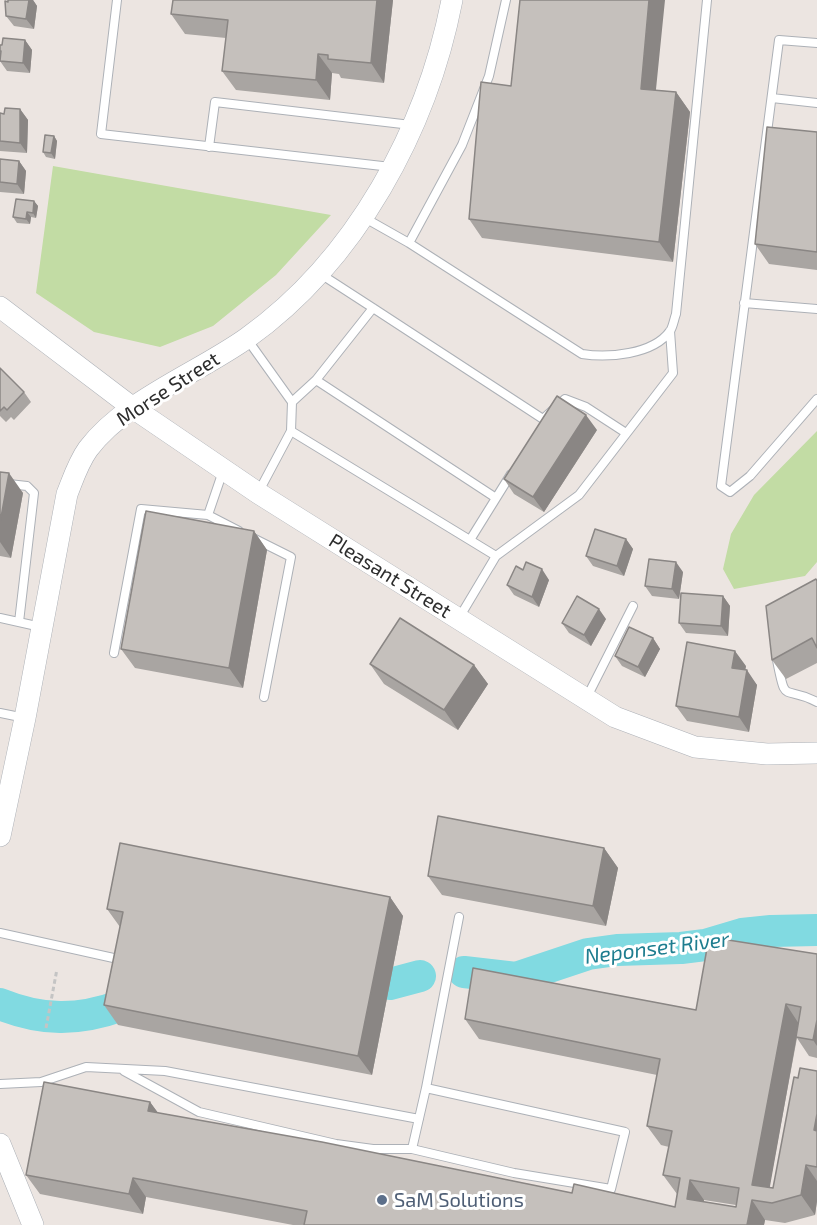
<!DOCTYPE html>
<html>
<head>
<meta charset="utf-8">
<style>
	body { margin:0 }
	canvas { display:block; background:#ece5e1 }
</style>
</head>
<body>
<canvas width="817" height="1225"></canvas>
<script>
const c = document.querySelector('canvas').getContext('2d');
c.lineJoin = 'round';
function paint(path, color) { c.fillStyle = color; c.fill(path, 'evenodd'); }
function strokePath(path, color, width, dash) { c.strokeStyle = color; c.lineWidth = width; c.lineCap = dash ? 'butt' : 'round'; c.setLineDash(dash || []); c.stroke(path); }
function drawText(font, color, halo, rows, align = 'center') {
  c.font = font + ' "Exo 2",sans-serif'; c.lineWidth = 6; c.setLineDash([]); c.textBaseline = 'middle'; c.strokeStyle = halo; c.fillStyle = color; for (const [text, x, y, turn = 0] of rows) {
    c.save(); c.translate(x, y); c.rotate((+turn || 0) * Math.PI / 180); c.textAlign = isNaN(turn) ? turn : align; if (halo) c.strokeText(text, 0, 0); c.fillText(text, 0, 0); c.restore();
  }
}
paint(new Path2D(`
	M53 166 331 215 276 275 213 326 160 347 94 332 36 293Z
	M817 431V562L805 576 734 589 723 569 731 534 754 495Z`), '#c2dca4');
strokePath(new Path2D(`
	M464 972 516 978 588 954 617 950 681 948 705 945 742 934 771 931 817 930
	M390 984 420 976
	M0 1004C42 1021 78 1021 120 1006`), '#81dae1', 32);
const service = new Path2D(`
	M117 0 101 134 391 167
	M817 43 779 40 721 486 730 492 750 476 817 399
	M772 98 817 103
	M209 147 215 102 411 125
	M363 217 409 243 582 354C607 358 653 355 670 331 673 327 674 319 676 314L707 0
	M409 243 462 145 489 76 506 0
	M744 303 817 309
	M373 308 543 419 565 399 586 407 626 433
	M247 339 292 402 291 431 258 493
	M316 380 496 498
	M292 402 316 380 373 308 319 273
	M291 431 496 556 459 618
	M0 483 27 486 34 493 19 622
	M208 515 239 531
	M253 538 291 557 264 697
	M470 540 511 474
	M496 556 579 495 673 373 670 331
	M0 618 41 627
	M114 653 141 509 208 515 223 471
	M777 660C786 707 783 684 817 702
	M587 697 633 606
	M0 713 25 718
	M0 933 118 959
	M124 1071 199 1112 336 1144 373 1149H412L514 1173 611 1189 625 1132 426 1088 412 1149
	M0 1084 41 1082 86 1067 165 1071 419 1119
	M426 1088 459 917`);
const tertiary = new Path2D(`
	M0 307 133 408 258 493 615 717 695 747 767 754 817 753
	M0 836 25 718 67 494C73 479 78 463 88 449 125 400 198 373 247 338 356 260 427 129 452 0
	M0 1144 33 1225`);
strokePath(service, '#adb1b7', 10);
strokePath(tertiary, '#adb1b7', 22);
strokePath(new Path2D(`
	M46 1028 57 969`), '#c4c4c4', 3, [4.5, 3]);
strokePath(service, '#fff', 8);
strokePath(tertiary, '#fff', 21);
paint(new Path2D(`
	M8 0H33L37 6 34 29 14 26 6 16Z
	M393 0 384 83 341 78 339 74 332 73 330 100 236 90 222 71 226 38 185 34 171 14Z
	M25 40 32 50 30 73 7 71 0 61V45Z
	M511 86 656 90 676 92 690 112 673 262 482 238 469 219Z
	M20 109 28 120 27 153 0 151V113L4 114Z
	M817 132V270L769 264 755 244Z
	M54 136 57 141 55 159 46 157 43 152Z
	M0 159 19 161 26 171 24 194 0 192Z
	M34 201 38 206 36 218 31 217 30 224 17 223 13 217Z
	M0 368 24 392 31 402 14 420 11 417 6 422 0 416Z
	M597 430 544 512 514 494 504 479Z
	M0 472 23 493 11 558 0 556Z
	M254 531 267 550 243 688 135 668 121 649Z
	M626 539 633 549 624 576 593 566 586 556Z
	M523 570 549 580 539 607 514 595 507 585Z
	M683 572 679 599 652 596 645 586Z
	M817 581V663L786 679 772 660Z
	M723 596 730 606 728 636 686 633 679 623Z
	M606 619 591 646 569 633 562 623Z
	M653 638 660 649 645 677 622 666 615 656Z
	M370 664 474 665 488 684 458 730 384 684Z
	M746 666 745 670 757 685 749 732 687 721 676 706Z
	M604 848 618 868 606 926 442 895 428 876Z
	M390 897 403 916 372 1075 118 1025 104 1005 120 927 107 909Z
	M817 954V1058L809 1056 797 1038 769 1188H773L798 1078 817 1071V1201L815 1215 785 1223 765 1220 764 1225H293L146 1197 143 1214 40 1194 26 1175 150 1102 158 1113 572 1193 675 1207 677 1194 663 1175 669 1147 661 1145 647 1126 657 1075 479 1039 465 1019 696 1010ZM704 1200 736 1205V1207L703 1202Z`), '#a9a5a2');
paint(new Path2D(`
	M29 0H33L37 6 34 29 26 19Z
	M377 0H393L384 83 371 63Z
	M649 0H665L654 109 641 89Z
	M25 40 32 50 30 73 23 63Z
	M318 54 332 73 330 100 316 80Z
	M676 92 690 112 673 262 659 242Z
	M20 109 28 120 27 153 20 143Z
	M54 136 57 141 55 159 51 153Z
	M19 161 26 171 24 194 17 184Z
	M34 201 38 206 36 218 33 213Z
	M27 212 31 217 30 224 26 219Z
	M586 415 597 430 544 512 533 497Z
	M9 473 23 493 11 558 0 542V523Z
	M254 531 267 550 243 688 229 668Z
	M626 539 633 549 624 576 617 566Z
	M676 562 683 572 679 599 672 589Z
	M542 569 549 580 539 607 532 597Z
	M723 596 730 606 728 636 721 626Z
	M599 609 606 619 591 646 584 635Z
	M653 638 660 649 645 677 638 667Z
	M735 651 746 666 743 683 732 668Z
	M474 665 488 684 458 730 444 710Z
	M747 670 757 685 749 732 739 717Z
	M604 848 618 868 606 926 593 906Z
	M390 897 403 916 372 1075 358 1056Z
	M786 1004 799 1024 767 1203 752 1185Z
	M817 1020V1046L813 1040Z
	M150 1102 164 1121 148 1111Z
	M817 1114V1134L814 1130Z
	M806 1165 817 1181V1201L815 1215 801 1195Z
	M133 1178 146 1197 143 1214 129 1194Z
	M690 1180 704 1200 701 1219 687 1199Z
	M752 1200 765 1220 764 1225H747Z`), '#8a8684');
const building = new Path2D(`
	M8 0H29L26 19 6 16 5 1 8 2Z
	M173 0H377L371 63 328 59V55L318 54 316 80 222 71 228 20 171 14Z
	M520 0H649L641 89 676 92 659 242 469 219 481 82 511 86Z
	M3 38 25 40 23 63 0 61 1 51H0V45H2Z
	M5 108 20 109V143L0 141V113L4 114Z
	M767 127 817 132V252L755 244Z
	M45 135 54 136 51 153 43 152Z
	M0 159 19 161 17 184 0 182Z
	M16 199 34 201 33 213 27 212 26 219 13 217Z
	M0 368 24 392 7 410 4 407 0 411Z
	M557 396 586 415 533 497 504 479Z
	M0 472 9 473 0 523Z
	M146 511 254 531 229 668 121 649Z
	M595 529 626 539 617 566 586 556Z
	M649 559 676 562 672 589 645 586Z
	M526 562 542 569 532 597 507 585 516 566 523 570Z
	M816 579 817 581V648L812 638 772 660 766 606Z
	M681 593 723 596 721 626 679 623Z
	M577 596 599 609 584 635 562 623Z
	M400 618 474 665 444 710 370 664Z
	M629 627 653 638 638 667 615 656Z
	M687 642 735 651 732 668 747 670 739 717 676 706Z
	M438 816 604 848 593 906 428 876Z
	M120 843 390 897 358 1056 104 1005 123 912 107 909Z
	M709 937 817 954V1020L813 1040 796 1037 801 1007 786 1004 752 1185 773 1188 794 1077 798 1078 800 1068 817 1071V1114L814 1130 817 1131V1167L806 1165 801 1195 772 1203 752 1200 747 1225H304L307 1211 133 1178 129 1194 26 1175 44 1082 150 1102 148 1111 322 1142 572 1193 574 1184 675 1207 680 1178 663 1175 672 1131 647 1126 660 1059 465 1019 473 968 696 1010ZM690 1180 739 1188 736 1207 687 1199Z`);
paint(building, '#c5c0bc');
strokePath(building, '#8a8684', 1.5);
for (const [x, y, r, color] of [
	[382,1200,6,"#5c6f8a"]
]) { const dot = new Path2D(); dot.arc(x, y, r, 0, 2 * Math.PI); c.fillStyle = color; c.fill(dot); strokePath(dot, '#fff', 2); }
drawText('20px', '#2d2d2d', '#fff', [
	["Morse Street",168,389,-33],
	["Pleasant Street",390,576,32]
]);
drawText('20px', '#4e5e75', '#fff', [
	["SaM Solutions",394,1200]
], 'left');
drawText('italic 21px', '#1e7d8f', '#fff', [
	["Neponset River",657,948,-7]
]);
</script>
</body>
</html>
